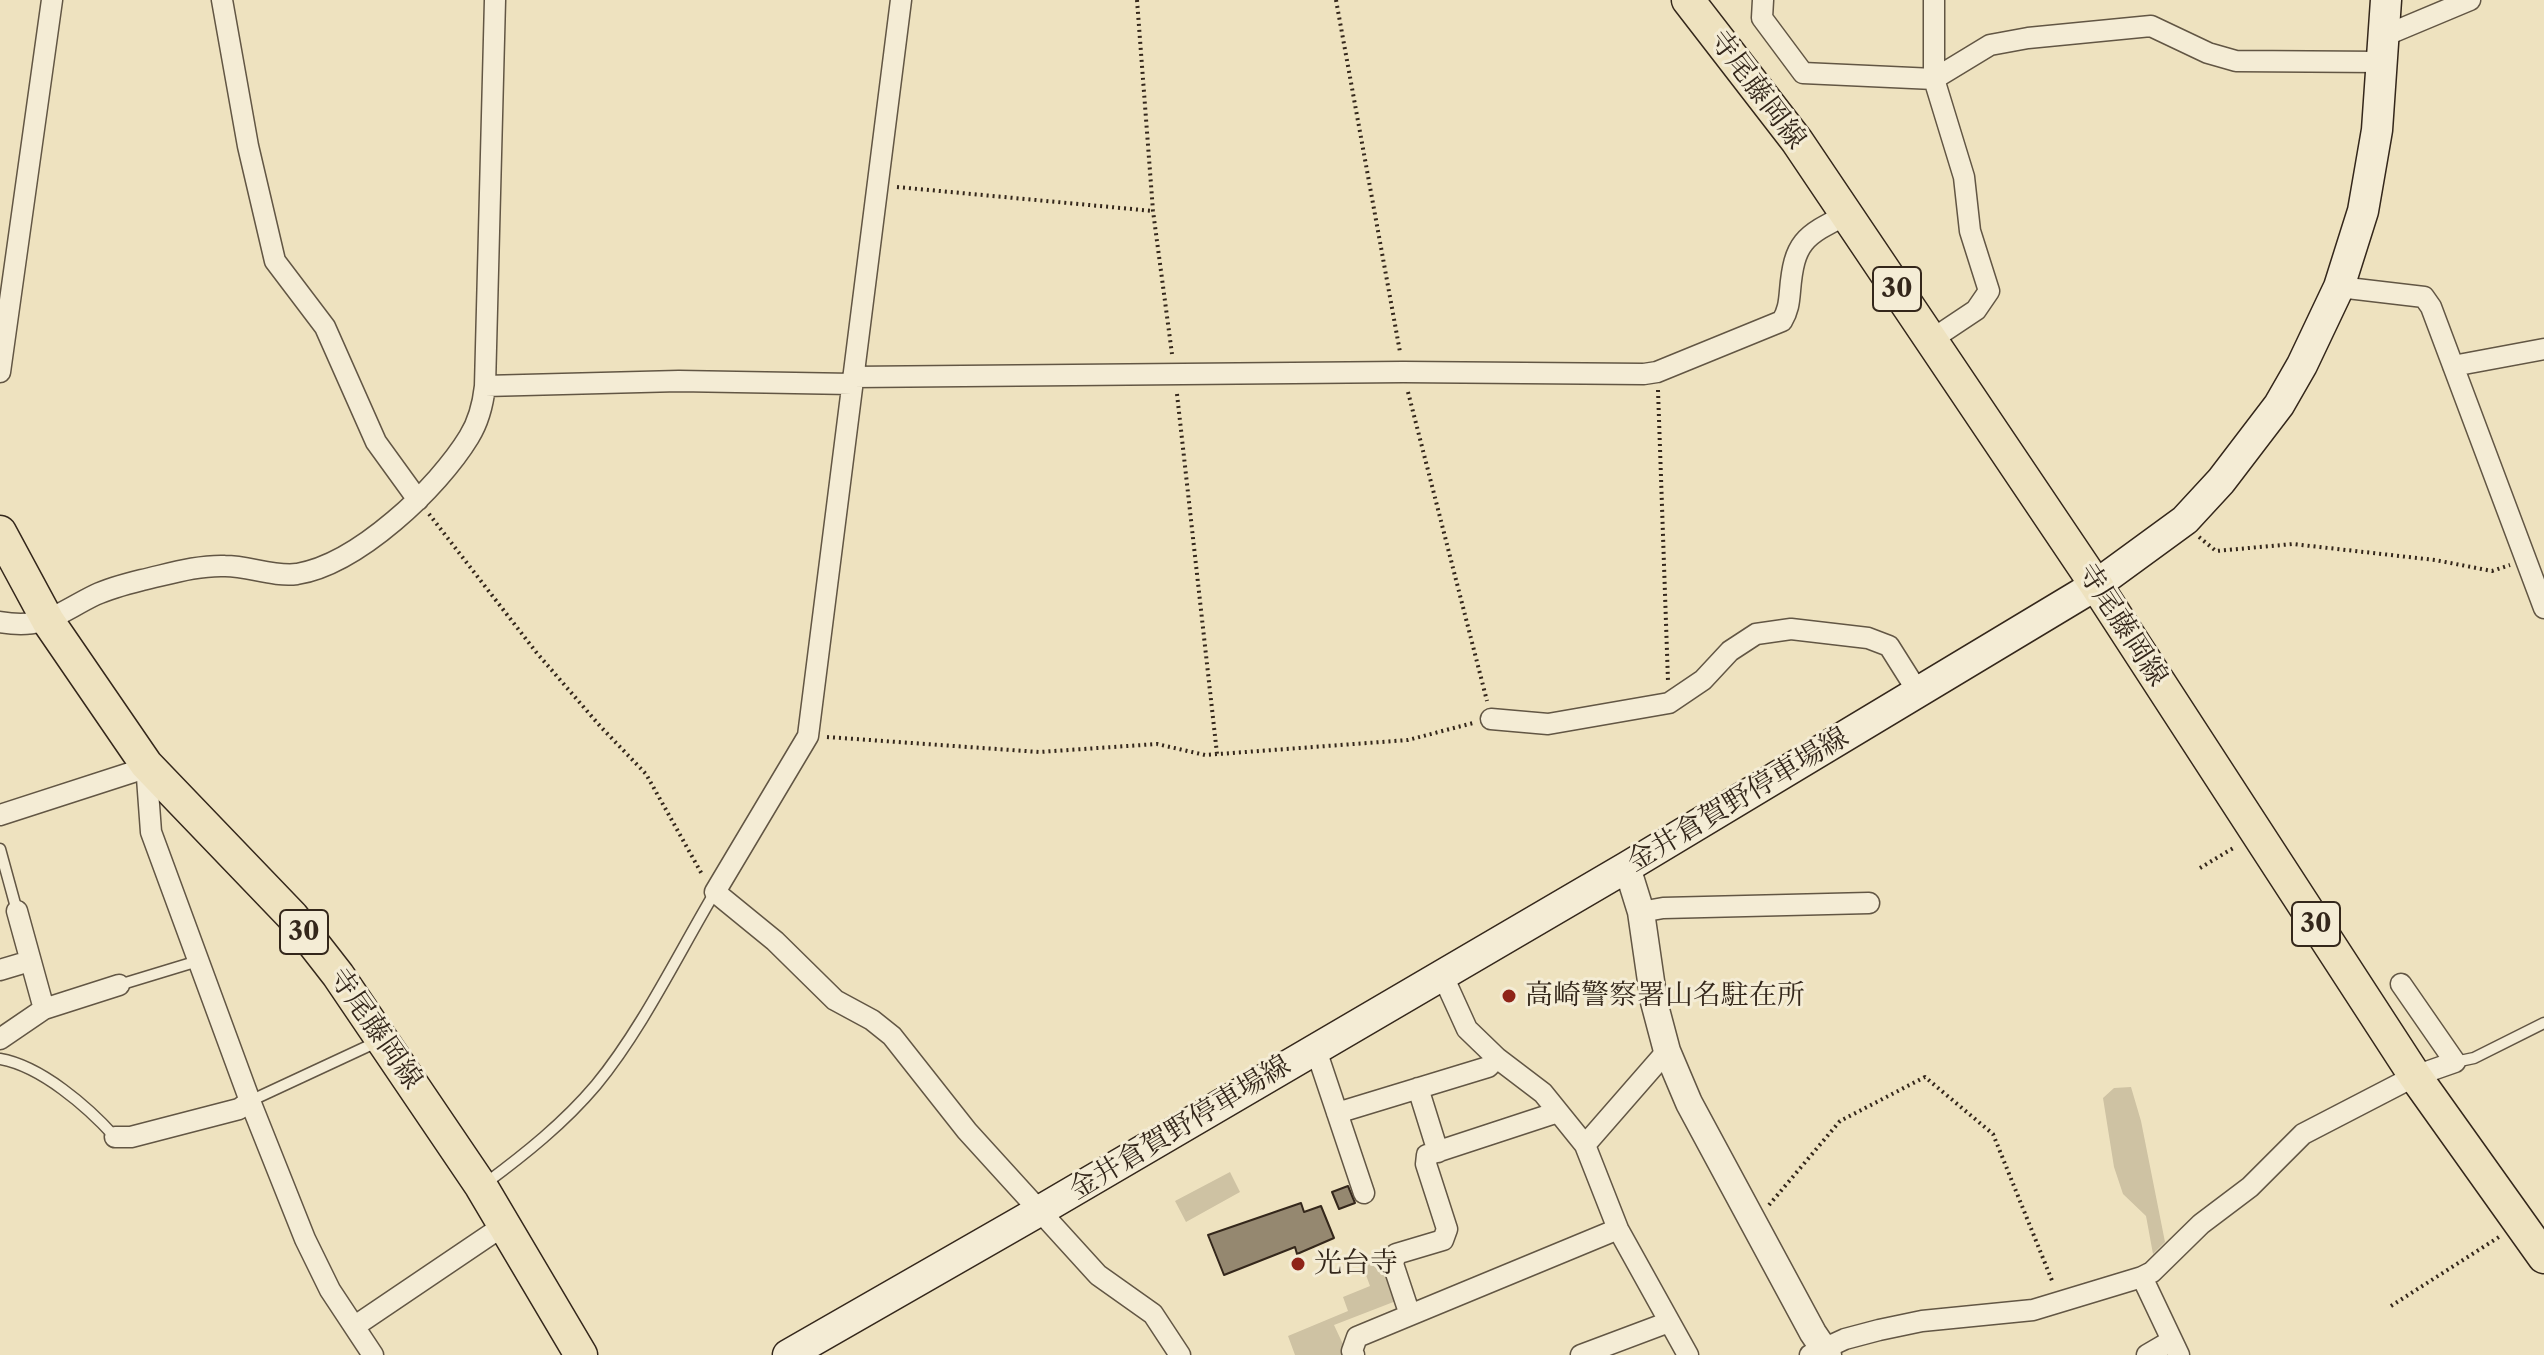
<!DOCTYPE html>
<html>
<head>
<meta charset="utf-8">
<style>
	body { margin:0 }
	canvas { display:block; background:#eee2bf }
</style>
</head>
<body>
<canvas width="2544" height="1355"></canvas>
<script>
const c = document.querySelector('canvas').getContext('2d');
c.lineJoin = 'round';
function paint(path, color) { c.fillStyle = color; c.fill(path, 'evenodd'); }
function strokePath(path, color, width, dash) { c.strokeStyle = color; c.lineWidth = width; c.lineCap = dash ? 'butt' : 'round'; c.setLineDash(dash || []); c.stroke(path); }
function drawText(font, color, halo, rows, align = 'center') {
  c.font = font + ' "Libre Caslon Text","Noto Serif JP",serif'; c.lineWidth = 6; c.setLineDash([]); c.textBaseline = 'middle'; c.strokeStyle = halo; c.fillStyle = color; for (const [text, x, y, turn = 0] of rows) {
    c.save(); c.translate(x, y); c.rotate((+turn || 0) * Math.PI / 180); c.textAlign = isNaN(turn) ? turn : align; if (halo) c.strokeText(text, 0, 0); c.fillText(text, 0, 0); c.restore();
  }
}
paint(new Path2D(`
	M2131 1087 2141 1121 2165 1242 2153 1254 2146 1216 2123 1194 2114 1167 2103 1098 2114 1088Z
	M1230 1172 1240 1192 1186 1222 1175 1201Z
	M1380 1258 1396 1301 1334 1325 1348 1355H1295L1288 1336 1348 1311 1343 1297 1370 1286 1362 1264Z`), '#cec2a3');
const building = new Path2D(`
	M1348 1186 1355 1203 1339 1209 1332 1192Z
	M1301 1203 1304 1212 1321 1206 1334 1238 1297 1254 1295 1247 1224 1275 1208 1235Z`);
paint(building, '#958870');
strokePath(building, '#34271b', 2);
const service = new Path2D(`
	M0 849 17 911
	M119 985 198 961
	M0 1059C41 1066 88 1107 115 1137
	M2455 1062 2474 1058 2544 1023
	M250 1101 379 1041
	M486 1183C525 1154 564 1123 596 1085 642 1029 677 956 715 892`);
const minor = new Path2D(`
	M222 0 248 146 275 261 325 327 376 442 418 500
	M901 0 808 736 715 892 775 941 835 1000 872 1020 892 1036 967 1131 1098 1275 1153 1314 1180 1355
	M1763 0 1762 18 1803 73 1934 79 1990 45 2028 38 2151 26 2208 53 2236 61 2382 62
	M2384 36 2470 0
	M2339 287 2424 297 2431 307 2544 608
	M1931 340 1976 310 1989 291 1970 231 1964 177 1934 79V0
	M2453 366 2544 349
	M0 372 52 0
	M853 377 1403 372 1644 374 1657 372 1782 321C1788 311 1789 303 1790 291 1794 242 1804 236 1846 215
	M485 386 679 381 852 384
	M0 622C45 630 58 613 95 595 110 588 126 584 142 580 169 574 197 565 225 566 249 566 273 577 297 574 358 564 438 488 469 437 479 421 483 404 485 386L495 0
	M1491 719 1548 724 1669 703 1703 680 1730 651 1756 634 1791 629 1868 638 1889 646 1918 692
	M146 764 151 832 250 1101 305 1239 330 1290 373 1355
	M0 815 133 772 146 764
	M17 911 44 1009
	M1641 912 1663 908 1869 903
	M0 970 30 961
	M1442 974 1467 1029 1497 1058 1543 1093 1585 1145 1618 1229 1688 1355
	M0 1039 44 1009 119 985
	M1315 1047 1364 1193
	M1418 1088 1438 1152
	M1337 1113 1488 1067 1497 1058
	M115 1137H131L239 1109 250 1101
	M1585 1145 1667 1051
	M2142 1277 2179 1355
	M1410 1315 1393 1264 1396 1254 1443 1240 1447 1229 1426 1164 1427 1155 1558 1112
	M355 1326 503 1226
	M1354 1355 1352 1351 1357 1337 1618 1229
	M1581 1355 1669 1322
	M1810 1355 1845 1339 1879 1330 1922 1321 2033 1310 2142 1277 2152 1272 2201 1224 2250 1187 2303 1134 2415 1076 2455 1062 2401 984
	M2147 1355 2171 1341`);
const tertiary = new Path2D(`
	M1627 867 1641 912 1654 1002 1667 1051 1689 1103 1813 1333 1828 1355`);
const secondary = new Path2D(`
	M788 1355 1041 1210 1627 867 2096 585 2185 520 2221 481 2279 405 2302 365 2339 287 2363 211 2377 130 2386 0`);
const primary = new Path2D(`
	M1688 0 1797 141 2096 585 2415 1076 2544 1257
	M0 532 48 621 146 764 292 916 338 975 481 1186 581 1355`);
strokePath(service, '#625644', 13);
strokePath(minor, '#625644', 23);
strokePath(tertiary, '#625644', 29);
strokePath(secondary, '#34271b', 33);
strokePath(primary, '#34271b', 35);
strokePath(new Path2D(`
	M1137 0 1153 211 1172 354
	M1336 0 1400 352
	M897 187 1153 211
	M1658 390 1668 681
	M1408 392 1487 701
	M1177 394 1217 754
	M429 514 536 652 600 726 646 774 703 876
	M2199 537 2216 551 2293 544 2435 560 2492 571 2510 565
	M827 737 1039 752 1157 744 1205 755 1408 740 1473 723
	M2200 868 2235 847
	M1769 1205 1840 1121 1925 1077 1993 1134 2053 1283
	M2391 1306 2499 1237`), '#34271b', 4, [2, 4]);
strokePath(service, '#f4ecd5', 10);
strokePath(minor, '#f4ecd5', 20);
strokePath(tertiary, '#f4ecd5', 26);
strokePath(secondary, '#f4ecd5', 30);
strokePath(primary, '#eee2bf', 32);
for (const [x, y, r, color] of [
	[1509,996,8,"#8f2418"],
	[1298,1264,8,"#8f2418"]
]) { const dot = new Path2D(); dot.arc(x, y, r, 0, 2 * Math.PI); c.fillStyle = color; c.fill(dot); strokePath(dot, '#f4ecd5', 3); }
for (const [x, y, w] of [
	[1897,289,48],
	[2316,924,48],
	[304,932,48]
]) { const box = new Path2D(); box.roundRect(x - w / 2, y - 22, w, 44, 6); c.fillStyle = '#f4ecd5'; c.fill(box); strokePath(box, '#34271b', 2); }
drawText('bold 26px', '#34271b', null, [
	["30",1897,289],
	["30",2316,924],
	["30",304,932]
]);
drawText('28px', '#34271b', '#f4ecd5', [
	["寺尾藤岡線",1757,90,53],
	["寺尾藤岡線",2122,625,57],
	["金井倉賀野停車場線",1738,800,-31],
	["寺尾藤岡線",375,1029,55],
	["金井倉賀野停車場線",1180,1128,-31]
]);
drawText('28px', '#34271b', '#f4ecd5', [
	["高崎警察署山名駐在所",1525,996],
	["光台寺",1314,1264]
], 'left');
</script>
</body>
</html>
